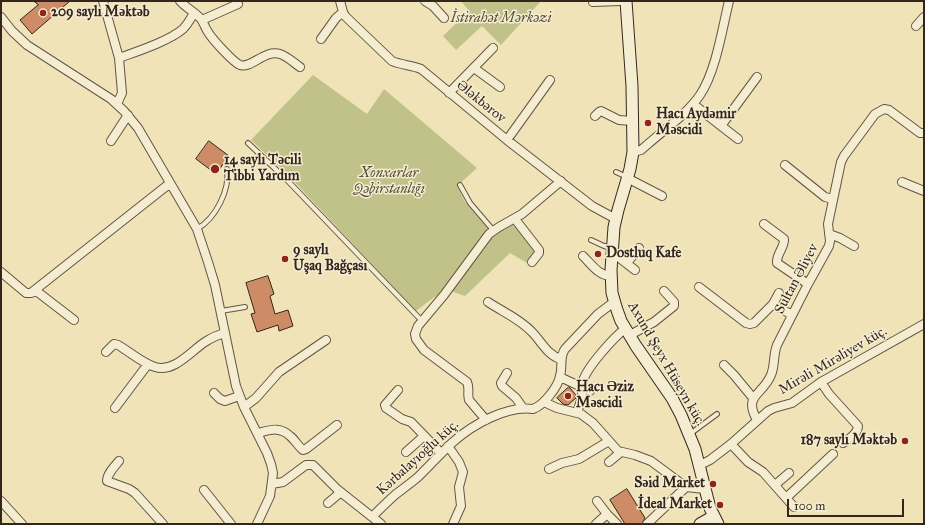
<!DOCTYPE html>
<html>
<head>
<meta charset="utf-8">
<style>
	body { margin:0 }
	#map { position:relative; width:925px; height:525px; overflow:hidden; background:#f0e3b8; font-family:"IM FELL Great Primer",serif }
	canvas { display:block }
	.frame { position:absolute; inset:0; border:2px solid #34261e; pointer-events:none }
	.scale { position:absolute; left:787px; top:499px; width:117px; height:18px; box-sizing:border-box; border:2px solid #34261e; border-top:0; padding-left:5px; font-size:12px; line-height:14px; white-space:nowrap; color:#34261e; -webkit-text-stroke:3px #f5edd1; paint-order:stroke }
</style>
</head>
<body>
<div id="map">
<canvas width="925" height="525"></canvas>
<div class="frame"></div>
<div class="scale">100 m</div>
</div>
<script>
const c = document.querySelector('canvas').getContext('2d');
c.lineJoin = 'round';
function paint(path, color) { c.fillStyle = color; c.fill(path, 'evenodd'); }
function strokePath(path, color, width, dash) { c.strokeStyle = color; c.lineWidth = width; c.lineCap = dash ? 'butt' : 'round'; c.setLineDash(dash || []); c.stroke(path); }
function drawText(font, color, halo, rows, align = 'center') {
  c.font = font + ' "IM FELL Great Primer",serif'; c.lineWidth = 3; c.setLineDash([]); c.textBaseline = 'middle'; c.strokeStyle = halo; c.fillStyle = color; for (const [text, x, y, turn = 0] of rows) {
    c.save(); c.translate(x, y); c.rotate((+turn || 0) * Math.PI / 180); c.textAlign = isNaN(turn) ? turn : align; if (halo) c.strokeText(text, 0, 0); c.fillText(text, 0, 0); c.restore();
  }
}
paint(new Path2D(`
	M461 1H541L501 45 482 26 456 50 443 36 469 11Z
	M313 75 367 114 384 89 477 168 457 186 465 202 492 233 516 224 537 251 527 263 510 253 465 296 445 289 416 311 287 174 251 140Z`), '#c0c28a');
const building = new Path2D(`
	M34 1H70L32 34 20 20 38 5Z
	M209 141 229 156 216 174 196 159Z
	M268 276 274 294 270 296 275 314 288 310 293 326 279 331 278 325 257 332 251 314 255 313 246 283Z
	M569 387 576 395V398L568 405 563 404 557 398Z
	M627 489 645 518 642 524H625L610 500Z`);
paint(building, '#cd8b66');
strokePath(building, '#34261e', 1);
const lane = new Path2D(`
	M248 143 287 180 422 321
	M616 172 627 177
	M460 185 470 203 493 230
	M197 229C216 218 230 190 227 169
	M591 240 604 246 612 248
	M221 311 245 307
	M690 434 717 414`);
const street = new Path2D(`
	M103 1 119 58 122 93 117 104
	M180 1C186 8 195 12 201 19 204 23 205 28 208 32 212 39 233 62 240 65 251 69 265 49 280 54 287 56 294 63 300 67
	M340 1 343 12 345 16 392 61C401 65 411 65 421 69L507 140 592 206 616 219
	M425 1 433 6 444 18
	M593 2 621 1
	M1 17 12 31 27 45 111 99 124 111 138 128 197 229 208 262 215 285 236 386 244 407 267 453 271 464 273 473 270 496 257 524
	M202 20 238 4
	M916 26 924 17
	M321 39 336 18 343 12
	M119 58C138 51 169 41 183 29 188 24 191 18 194 13
	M474 68 500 87
	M449 93 493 48
	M693 104 738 139
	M595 116 599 112 601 111 619 120 632 121
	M721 126 757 77
	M507 140 550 80
	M111 141 128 115
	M633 152 641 150 648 144C665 129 687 114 700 95 716 71 722 30 729 1
	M785 165 825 197 833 199
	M627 178 662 196
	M902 182 924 191
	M515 219 539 250V253L532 262
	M764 224 784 239C785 247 776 254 777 263L808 284
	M829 234 840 238 854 246
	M612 255 617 256 635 270
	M583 256C592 265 598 275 611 276
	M627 263 639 248
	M1 272 26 293H31L169 184
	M699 287 746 323 750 324 754 323 773 304 792 315
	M35 290 74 320
	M488 302C503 312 520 319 532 332 541 341 548 356 561 359
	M773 304 779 293
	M630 335 654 322 674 306V302L664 291
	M106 352 114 344 118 345C130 352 142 363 155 367 174 373 191 351 205 342 211 338 217 335 225 333
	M724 365 734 375 753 398
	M507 373 501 383 502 386 516 398 523 408
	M560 377 590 391
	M821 382 829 394 858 426C858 434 849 439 843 443
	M398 390 385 405 386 408 402 419 411 422 441 453
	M214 393 220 399 225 401 239 396
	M544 402 557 408 581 414 593 423 618 451 635 455 651 461 686 487 705 489
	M244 407 256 398 279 372 326 340
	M115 408 148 364
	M577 412C579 406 582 400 582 394 583 390 582 385 583 381 587 367 614 337 626 328
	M486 420 469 400C467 394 470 388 467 382L424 350 416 339 415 334 418 326 444 295 489 234 499 227 522 214 561 181
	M757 420C743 395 762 396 771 375 775 366 773 355 777 345L808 284 829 246 830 241 828 224 841 162 844 156 875 114 884 109 889 110 920 133H924
	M258 433C270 430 280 426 290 436 295 440 298 446 303 450L306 449 337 425
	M731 444 748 462 763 472 794 507
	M448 446 459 462 463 472 459 487 461 506 453 524
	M406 452 424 436
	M119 461C114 467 107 474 107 481L129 489 135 493 163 524
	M609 462 621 452
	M700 465 710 460 731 444 768 411 774 408 792 403 821 382 924 324
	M549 469 562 463 579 459 609 441
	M272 484 283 482 306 465H313L338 490 381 524
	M775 485 789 473
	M204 490 231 524
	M786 498 833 454
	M1 501 22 524
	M597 501 607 514
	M328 503 341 492
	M372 517C380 509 388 501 396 494 404 488 411 483 418 477 430 465 441 453 453 442 472 425 507 405 533 409 544 405 558 387 560 376 563 366 559 357 565 349L598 314 614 302
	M596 524 607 514 617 524
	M647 524 686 487`);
const secondary = new Path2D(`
	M626 1 632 86 633 152 630 169 618 210 614 227 611 270 612 293 617 310 621 321 636 346 672 398 681 415 695 449 710 508 718 524
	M700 524 714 516`);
strokePath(lane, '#635544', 6);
strokePath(street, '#635544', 10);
strokePath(secondary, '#34261e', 13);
strokePath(lane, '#f5edd1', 4);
strokePath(street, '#f5edd1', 8);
strokePath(secondary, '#f5edd1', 11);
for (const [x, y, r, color] of [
	[43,13,4,"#8f2418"],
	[648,123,4,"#8f2418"],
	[215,169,5,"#8f2418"],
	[598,254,4,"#8f2418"],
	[285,259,4,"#8f2418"],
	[568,396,4,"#8f2418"],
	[905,441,4,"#8f2418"],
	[713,484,4,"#8f2418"],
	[720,505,4,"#8f2418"]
]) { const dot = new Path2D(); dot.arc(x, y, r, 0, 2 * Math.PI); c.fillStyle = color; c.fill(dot); strokePath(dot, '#f5edd1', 1.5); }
drawText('bold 14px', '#34261e', '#f5edd1', [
	["209 saylı Məktəb",51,13],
	["Hacı Aydəmir",656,115],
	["Məscidi",656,131],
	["14 saylı Təcili",224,161],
	["Tibbi Yardım",224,177],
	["9 saylı",293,251],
	["Uşaq Bağçası",293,267],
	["Dostluq Kafe",606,254],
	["Hacı Əziz",576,388],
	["Məscidi",576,404],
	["187 saylı Məktəb",897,441,"right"],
	["Səid Market",705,484,"right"],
	["İdeal Market",712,505,"right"]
], 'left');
drawText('italic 14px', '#574d39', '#f5edd1', [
	["İstirahət Mərkəzi",501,19],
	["Xonxarlar",389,174],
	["Qəbirstanlığı",389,190]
]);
drawText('14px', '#34261e', '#f5edd1', [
	["Ələkbərov",481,102,39],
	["Sultan Əliyev",797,279,-62],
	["Mirəli Mirəliyev küç.",833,361,-30],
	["Axund Şeyx Hüseyn küç.",666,364,60],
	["Kərbalayıoğlu küç.",418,458,-42]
]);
</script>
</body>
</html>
